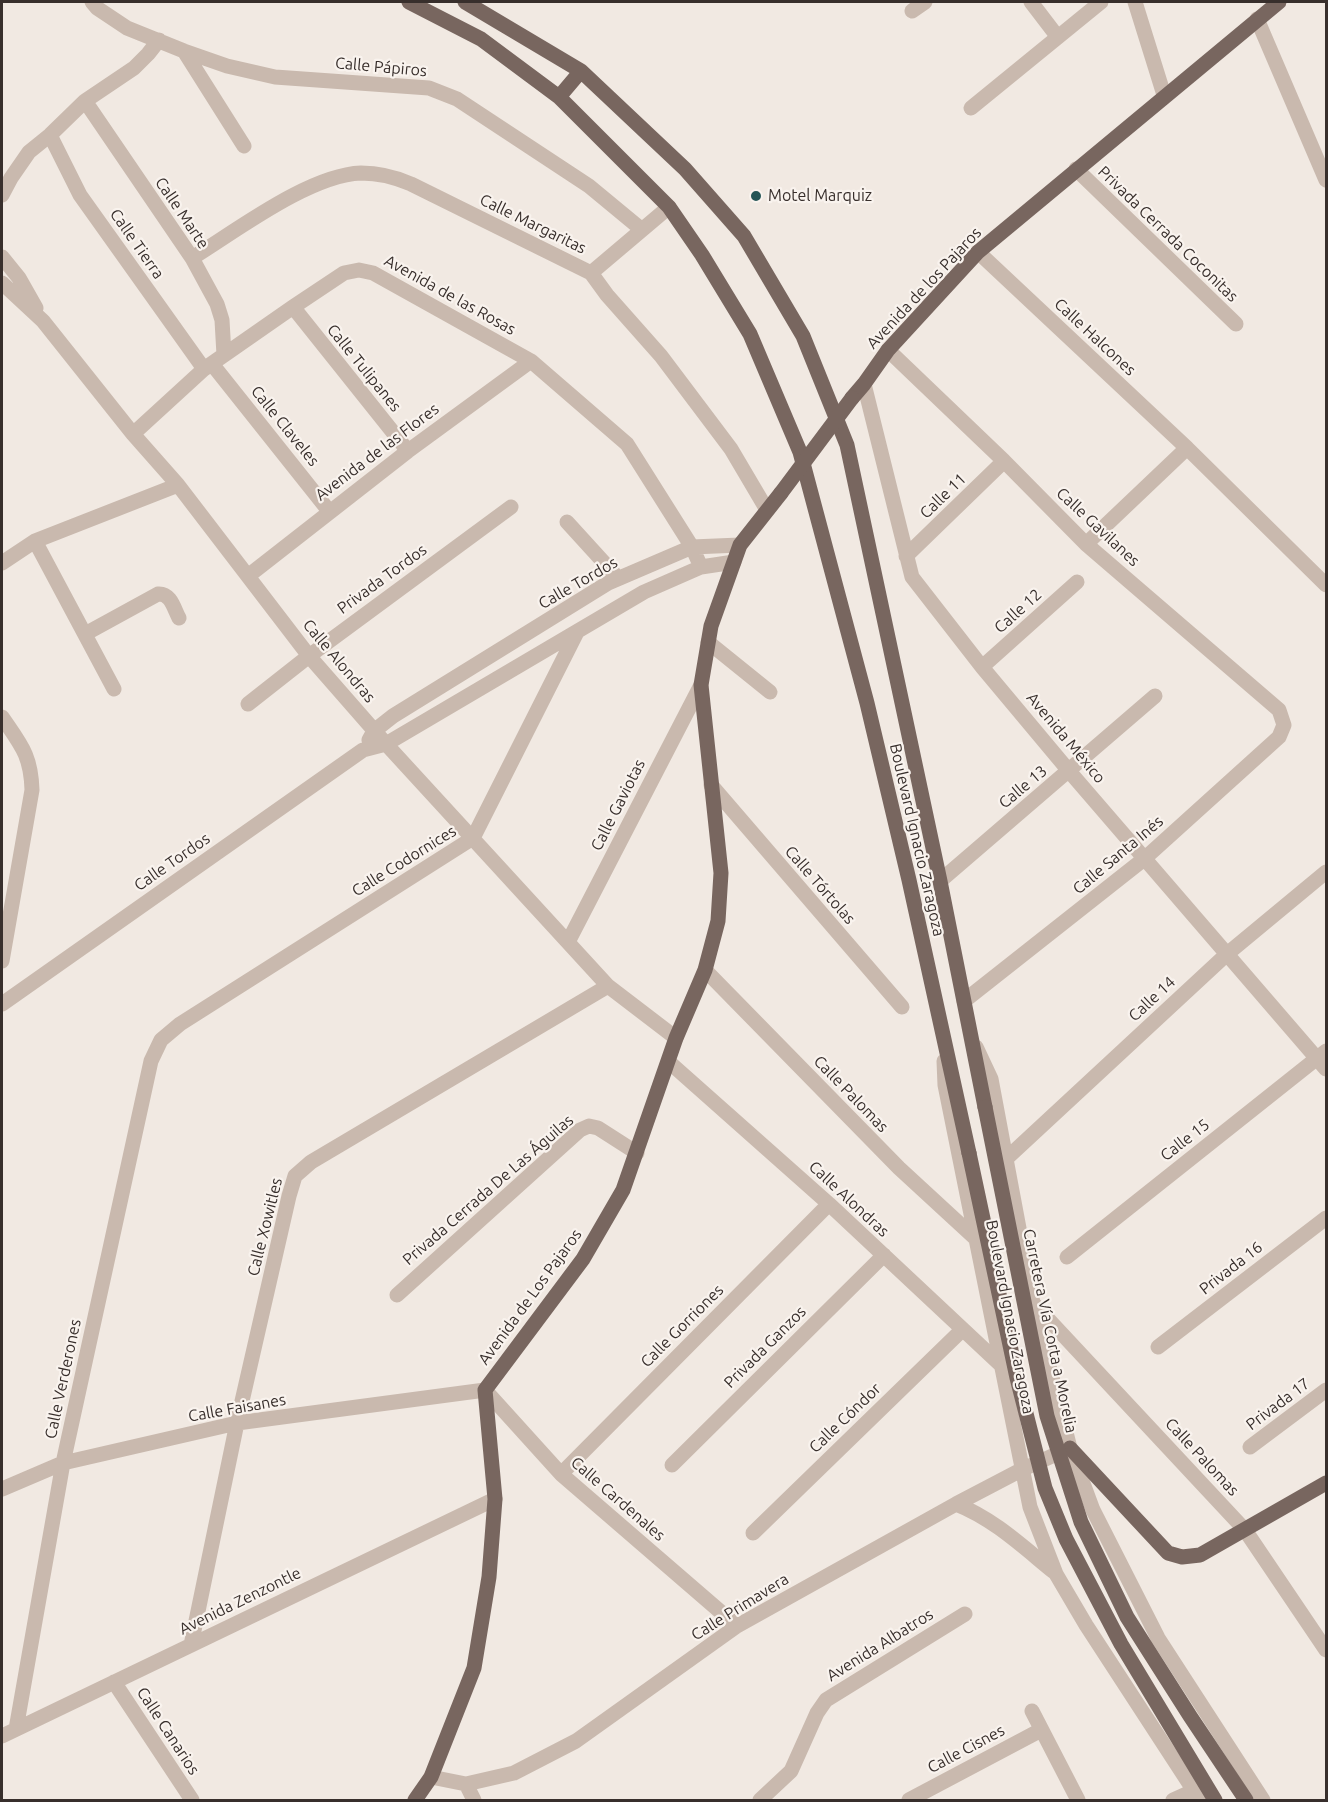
<!DOCTYPE html>
<html>
<head>
<meta charset="utf-8">
<style>
	body { margin:0 }
	#map { position:relative; width:1328px; height:1802px; overflow:hidden; background:#f1e9e2; font-family:Ubuntu,sans-serif }
	canvas { display:block }
	.frame { position:absolute; inset:0; border:3px solid #382f2c; pointer-events:none }
</style>
</head>
<body>
<div id="map">
<canvas width="1328" height="1802"></canvas>
<div class="frame"></div>
</div>
<script>
const c = document.querySelector('canvas').getContext('2d');
c.lineJoin = 'round';
function strokePath(path, color, width, dash) { c.strokeStyle = color; c.lineWidth = width; c.lineCap = dash ? 'butt' : 'round'; c.setLineDash(dash || []); c.stroke(path); }
function drawText(font, color, halo, rows, align = 'center') {
  c.font = font + ' Ubuntu,sans-serif'; c.lineWidth = 4.5; c.setLineDash([]); c.textBaseline = 'middle'; c.strokeStyle = halo; c.fillStyle = color; for (const [text, x, y, turn = 0] of rows) {
    c.save(); c.translate(x, y); c.rotate((+turn || 0) * Math.PI / 180); c.textAlign = isNaN(turn) ? turn : align; if (halo) c.strokeText(text, 0, 0); c.fillText(text, 0, 0); c.restore();
  }
}
strokePath(new Path2D(`
	M92 2 97 8 127 28 184 51 227 66 275 77 429 88 457 99 589 186 641 229
	M1031 2 1057 36
	M1135 2 1164 95
	M912 11 925 2
	M1257 19 1326 180
	M184 51 244 146
	M85 101 192 258 217 304 222 320 224 355
	M971 108 1101 2
	M50 135 80 195 204 369
	M1076 169 1236 324
	M2 195 11 178 29 152 50 135 85 101 134 68 148 54 159 40
	M978 252 1187 448 1326 585
	M2 257 19 278 36 308
	M192 258C236 231 309 175 361 173 378 173 395 177 411 184L591 273 607 295 661 356 731 449 767 510
	M591 273 669 207
	M2 283 43 321 133 434 178 485 309 656 386 744 608 986 676 1038
	M293 307 408 451
	M888 350 1004 461 1086 544 1279 710 1284 725 1279 737 1144 859 964 1001
	M212 364 329 511
	M864 384 912 577 982 667 1069 771 1326 1069
	M133 434 204 369 293 307 344 273 359 270 373 273 531 361 627 444 692 547 701 567
	M567 522 618 578
	M35 541 114 689
	M1086 544 1187 448
	M906 556 1004 461
	M2 563 35 541 178 485
	M248 576 408 451 531 361
	M85 634 158 594C171 593 174 609 179 618
	M708 642 770 692
	M982 667 1077 582
	M248 704 309 656 511 507
	M2 717C21 745 31 755 32 790L2 961
	M369 740 374 731 393 716 608 583 692 547 740 545
	M711 785 902 1007
	M940 881 1155 696
	M568 942 701 685
	M705 970 899 1168 975 1238
	M2 1004 363 750 386 744 644 592 701 567 734 562
	M976 1047 991 1079 1033 1303 1070 1448 1093 1510 1158 1638 1263 1800
	M944 1061 945 1085 1030 1507 1056 1574 1086 1625 1200 1800
	M669 1062 829 1204 1002 1366
	M1007 1158 1227 954 1326 872
	M1067 1257 1326 1051
	M397 1295 580 1130 589 1126 598 1128 637 1153
	M1035 1305 1245 1530 1326 1650
	M1158 1347 1326 1218
	M1250 1447 1326 1390
	M672 1465 884 1255
	M561 1474 829 1204
	M2 1489 63 1463 237 1423 485 1390 561 1474 737 1626
	M956 1504C994 1519 1023 1547 1054 1572
	M753 1533 962 1330
	M191 1645 237 1423 289 1196 295 1176 311 1162 608 986
	M114 1682 192 1800
	M1032 1711 1078 1800
	M16 1729 63 1463 151 1061 161 1040 180 1024 473 838 577 632
	M2 1736 495 1499
	M431 1777 466 1784 514 1773 576 1741 737 1626 956 1504 1021 1470 1070 1448
	M466 1784 474 1800
	M760 1800 791 1771 817 1713 826 1700 965 1614
	M909 1800 1041 1730
	M1173 1800 1193 1791`), '#c9b9ae', 15);
strokePath(new Path2D(`
	M409 2 481 39 559 97 669 207 702 255 750 334 800 452 867 703 909 880 969 1153
	M465 2 581 71 685 169 744 236 803 336 847 445 940 881 985 1107
	M559 97 581 71
	M852 398 864 384 888 350 978 252 1279 2
	M1070 1448 1168 1553 1182 1557 1200 1555 1326 1483
	M415 1800 431 1777 474 1668 489 1577 495 1499 485 1390 583 1259 623 1190 676 1038 705 970 718 921 721 873 701 685 711 626 740 545 781 493`), '#78665f', 15);
strokePath(new Path2D(`
	M781 493 852 398
	M985 1107 1047 1416 1081 1522 1127 1617 1190 1716 1246 1800
	M969 1153 1017 1378 1045 1488 1066 1539 1121 1644 1215 1800`), '#78665f', 15);
for (const [x, y, r, color] of [
	[756,196,6,"#255556"]
]) { const dot = new Path2D(); dot.arc(x, y, r, 0, 2 * Math.PI); c.fillStyle = color; c.fill(dot); strokePath(dot, '#f9f3ee', 2); }
drawText('16px', '#382f2c', '#f9f3ee', [
	["Calle Pápiros",381,67,5],
	["Calle Marte",182,213,56],
	["Calle Margaritas",533,224,26],
	["Privada Cerrada Coconitas",1168,234,44],
	["Calle Tierra",137,244,55],
	["Avenida de los Pajaros",924,288,-47],
	["Avenida de las Rosas",450,295,29],
	["Calle Halcones",1095,337,43],
	["Calle Tulipanes",364,368,51],
	["Calle Claveles",285,426,51],
	["Avenida de las Flores",377,452,-37],
	["Calle 11",943,496,-44],
	["Calle Gavilanes",1098,527,43],
	["Privada Tordos",382,579,-36],
	["Calle Tordos",578,583,-30],
	["Calle 12",1018,611,-42],
	["Calle Alondras",339,661,50],
	["Avenida México",1066,738,50],
	["Calle 13",1023,787,-40],
	["Calle Gaviotas",618,805,-63],
	["Boulevard Ignacio Zaragoza",917,840,77],
	["Calle Santa Inés",1118,855,-40],
	["Calle Codornices",404,861,-32],
	["Calle Tordos",172,862,-35],
	["Calle Tórtolas",820,885,49],
	["Calle 14",1152,999,-43],
	["Calle Palomas",851,1094,46],
	["Calle 15",1185,1140,-38],
	["Privada Cerrada De Las Águilas",488,1190,-41],
	["Calle Alondras",849,1199,43],
	["Calle Xowitles",265,1227,-76],
	["Privada 16",1231,1268,-38],
	["Avenida de Los Pajaros",530,1297,-54],
	["Boulevard Ignacio Zaragoza",1010,1317,79],
	["Calle Gorriones",682,1326,-45],
	["Carretera Vía Corta a Morelia",1050,1331,78],
	["Privada Ganzos",765,1347,-45],
	["Calle Verderones",63,1379,-78],
	["Privada 17",1278,1404,-37],
	["Calle Faisanes",237,1408,-10],
	["Calle Cóndor",845,1418,-44],
	["Calle Palomas",1202,1457,47],
	["Calle Cardenales",618,1499,41],
	["Avenida Zenzontle",240,1601,-26],
	["Calle Primavera",740,1607,-32],
	["Avenida Albatros",880,1645,-32],
	["Calle Canarios",168,1731,57],
	["Calle Cisnes",966,1749,-28]
]);
drawText('16px', '#382f2c', '#f9f3ee', [
	["Motel Marquiz",768,196]
], 'left');
</script>
</body>
</html>
